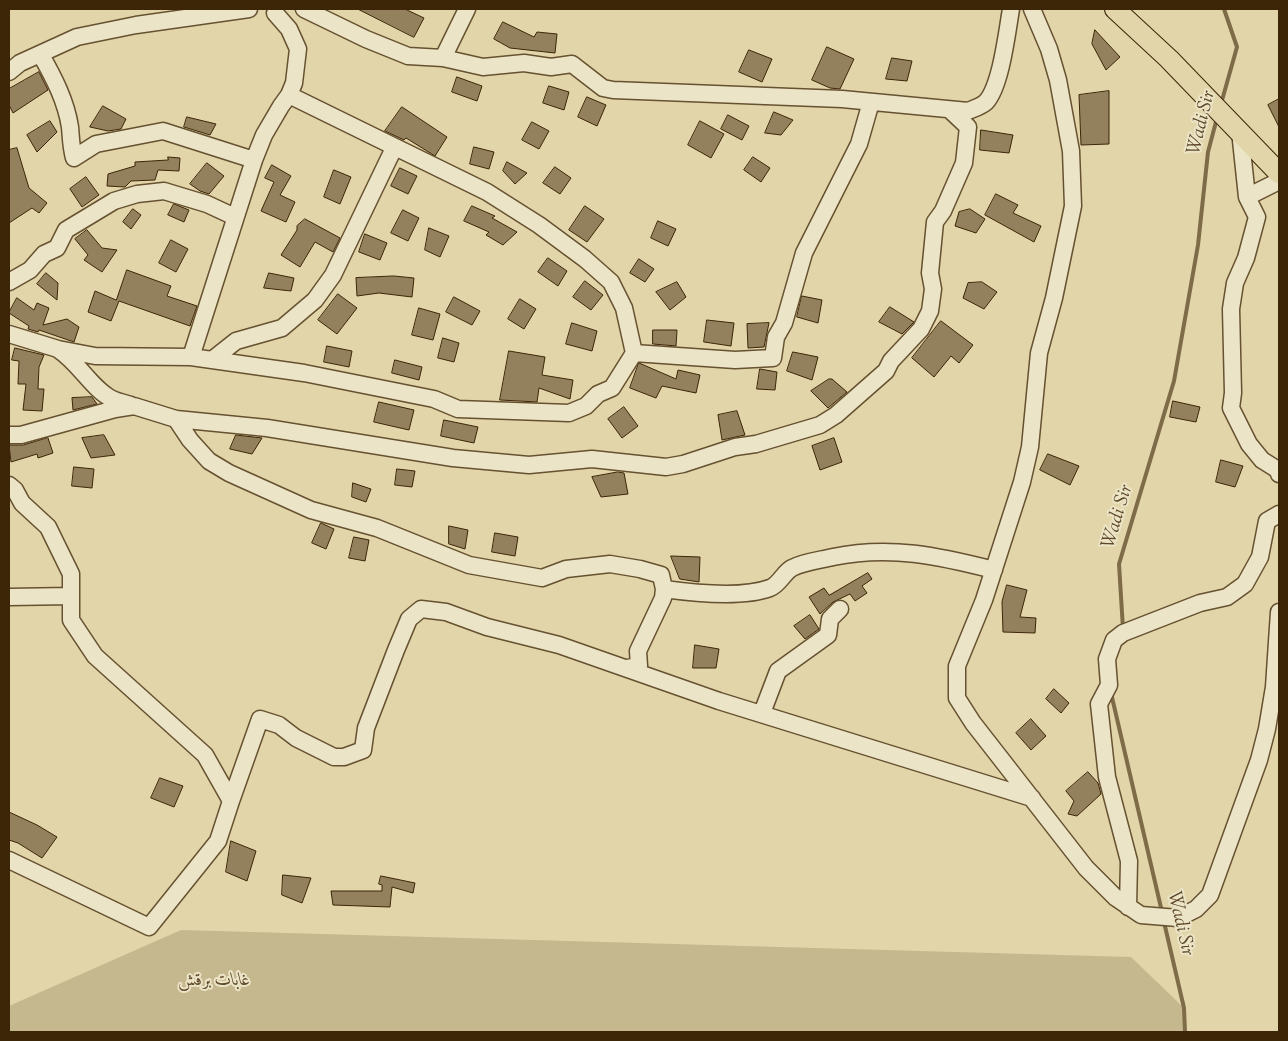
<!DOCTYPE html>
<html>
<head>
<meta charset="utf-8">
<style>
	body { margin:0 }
	#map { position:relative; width:1288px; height:1041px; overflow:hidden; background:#e1d5a9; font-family:"Sorts Mill Goudy",serif }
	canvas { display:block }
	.frame { position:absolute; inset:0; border:10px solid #3d2508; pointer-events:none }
</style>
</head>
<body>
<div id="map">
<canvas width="1288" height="1041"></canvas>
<div class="frame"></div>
</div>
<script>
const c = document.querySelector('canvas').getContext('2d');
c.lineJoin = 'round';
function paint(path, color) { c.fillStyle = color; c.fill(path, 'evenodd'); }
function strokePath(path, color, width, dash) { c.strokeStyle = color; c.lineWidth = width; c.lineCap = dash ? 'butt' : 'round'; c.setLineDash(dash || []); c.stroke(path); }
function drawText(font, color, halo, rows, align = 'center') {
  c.font = font + ' "Sorts Mill Goudy",Amiri,serif'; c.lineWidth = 4; c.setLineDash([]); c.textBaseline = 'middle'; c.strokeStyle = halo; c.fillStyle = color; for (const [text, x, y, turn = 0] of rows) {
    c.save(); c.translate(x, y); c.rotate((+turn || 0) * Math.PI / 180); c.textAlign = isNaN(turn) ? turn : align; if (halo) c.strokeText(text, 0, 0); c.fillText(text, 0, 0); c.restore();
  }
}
paint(new Path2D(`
	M181 930 1131 957 1184 1008 1185 1032H9V1006Z`), '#c5b78e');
strokePath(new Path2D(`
	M1221 104 1237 47 1224 9
	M1123 629 1119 564 1174 381 1198 245 1208 152 1217 118
	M1111 693 1162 912
	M1164 922 1184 1008 1185 1032`), '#7e6b48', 4);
const building = new Path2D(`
	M358 9H405L424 18 414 37Z
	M503 22 534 37 537 32 557 34 555 53 510 48 494 39Z
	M1095 30 1120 57 1106 70 1092 44Z
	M827 47 854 59 840 89 830 88 812 80Z
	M749 50 772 59 762 82 739 72Z
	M892 58 912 61 907 81 886 79Z
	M39 72 48 90 13 113 9 105V89Z
	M457 77 482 86 477 101 452 92Z
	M549 86 569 92 564 110 543 103Z
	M1109 91V144L1081 145 1079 95Z
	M587 97 606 105 597 126 578 117Z
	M1279 99V127L1268 105Z
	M103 106 126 119 121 129 108 131 90 127Z
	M402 107 447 137 435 156 406 138 404 140 385 131Z
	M774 112 793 120 781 135 765 133Z
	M728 115 749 126 742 140 721 129Z
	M187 117 216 124 210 135 184 127Z
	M50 121 57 132 37 152 27 135Z
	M700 121 724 134 711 158 688 145Z
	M532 122 549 131 539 149 522 140Z
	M981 130 1013 135 1009 153 980 150Z
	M474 147 494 152 489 169 470 164Z
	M17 148 29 188 47 203 39 213 32 208 9 223V150Z
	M168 157 180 158 179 171 158 170 155 180 131 181 125 187 107 186 108 174 135 166V162L168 160Z
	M753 157 770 168 761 182 744 170Z
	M507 162 527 173 515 184 503 171Z
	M207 163 224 176 209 194 200 191 190 184Z
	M272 165 291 176 280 195 295 202 286 222 261 211 274 182 265 178Z
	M555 167 571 178 560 194 543 183Z
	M400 168 417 176 408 194 391 186Z
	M334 170 351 177 340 204 324 197Z
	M86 177 99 195 82 207 70 189Z
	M996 194 1018 205 1013 213 1041 226 1034 242 985 215Z
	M174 204 189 210 184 222 168 215Z
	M472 206 495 216 492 218 517 232 503 245 486 235 489 232 464 221Z
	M585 206 604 219 587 242 569 230Z
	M133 209 141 215 131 229 123 222Z
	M970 209 985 219 976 233 955 226 959 212Z
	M403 210 419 218 408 241 391 233Z
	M305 219 340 238 333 252 315 242 300 267 281 255 297 230V226Z
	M658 221 676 229 668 246 651 238Z
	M429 228 449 236 440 257 425 250Z
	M87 230 102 248 117 250 102 272 84 260 88 255 75 239Z
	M365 234 387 243 380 260 359 252Z
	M171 240 188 249 176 272 159 263Z
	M548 258 567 271 558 286 538 272Z
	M639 259 654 269 645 282 630 273Z
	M127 270 171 286 167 296 197 306 190 326 119 301 111 321 88 312 95 291 116 300Z
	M46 273 58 283 57 300 37 284Z
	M269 273 294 278 291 291 264 288Z
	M394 276 414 278 412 297 379 293 357 296 356 278Z
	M585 281 603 295 591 310 573 297Z
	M677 282 686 297 670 310 656 292Z
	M982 282 997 292 984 309 963 298 968 283Z
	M338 294 357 308 337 334 318 320Z
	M802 296 822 300 818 323 797 317Z
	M454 297 480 311 472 325 446 312Z
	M17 298 34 310 37 303 49 308 43 325 67 319 79 327 74 342 39 330 38 332 28 329 29 326 9 313Z
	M520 299 536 309 524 329 508 319Z
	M890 307 914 322 902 334 879 322Z
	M419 308 440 314 433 340 412 335Z
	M707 320 734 323 731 346 704 342Z
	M941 321 973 345 959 363 951 356 934 377 912 358Z
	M572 323 597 331 592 351 566 344Z
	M769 323 764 347 748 348 747 324Z
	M653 330H677L676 346 653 344Z
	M443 338 459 343 454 362 438 358Z
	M327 346 352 351 349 367 324 362Z
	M15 348 44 355 39 367 38 389H44L42 411 23 410 26 384H18L19 361 12 360Z
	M509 351 545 357 542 375 573 380 570 399 539 388 537 402 500 400Z
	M793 352 818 357 812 380 787 371Z
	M395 360 422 367 419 380 392 373Z
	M639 363 676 379 678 370 700 375 696 393 662 386 656 398 630 388Z
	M760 369 777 372 775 390 757 389Z
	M829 379H832L847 392 828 408 811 391Z
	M92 397 97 404 73 410 72 398Z
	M1173 401 1200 407 1196 422 1170 417Z
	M379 402 414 410 409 430 374 422Z
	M624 407 638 426 622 438 608 419Z
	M737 411 745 435 722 440 718 415Z
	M444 420 478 427 474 443 441 436Z
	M104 435 115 455 91 458 82 438Z
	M236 435 262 438 252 454 230 449Z
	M48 438 53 453 38 458 37 454 11 462 9 445H23Z
	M834 438 842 462 820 470 812 446Z
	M1048 454 1079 466 1070 485 1040 470Z
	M1221 460 1243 466 1235 487 1216 482Z
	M74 467 94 469 92 488 72 486Z
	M397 469 415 471 412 487 395 485Z
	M618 472 624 473 628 494 601 497 592 477Z
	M353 483 371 489 366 502 352 497Z
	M321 523 334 529 326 549 312 543Z
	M449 526 468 530 465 549 449 544Z
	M495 533 518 537 515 556 492 552Z
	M354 537 369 540 365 561 349 558Z
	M671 556 700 557 699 582 680 579Z
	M868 573 872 579 862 586 867 593 855 601 850 594 833 602 820 614 809 597 824 588 829 595Z
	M1007 585 1027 590 1020 617 1036 618 1035 633 1003 632 1002 602Z
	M810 615 819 629 805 639 794 626Z
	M695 645 719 649 716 668H693Z
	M1054 689 1069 703 1061 713 1046 699Z
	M1031 719 1046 736 1031 750 1016 733Z
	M1088 772 1098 783 1101 794 1077 816 1068 814 1074 801 1066 791Z
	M160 778 183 786 174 807 151 798Z
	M9 812 37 825 57 837 42 858 18 843 9 840Z
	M231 841 256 851 247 881 226 872Z
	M283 875 311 878 302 903 282 895Z
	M381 876 415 883 413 893 392 887 390 907 333 905 331 891H382V885L379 884Z`);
paint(building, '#92815c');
strokePath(building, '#3d2508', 1);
const minor = new Path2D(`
	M304 9 366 39 408 56 443 58 483 67 524 63 551 67 572 64 603 88 613 90 842 99 968 111C973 109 982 106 986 102 1001 86 1007 32 1011 9
	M1032 9 1049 49 1058 80 1071 151 1073 206 1054 298 1039 353 1030 447 1022 482 984 600 957 666V698L973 723 1086 868 1116 898 1141 915 1178 918 1196 909 1210 895 1259 760 1267 729 1274 687 1279 612
	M41 55C54 78 66 101 70 127 71 138 71 147 74 158L96 144 163 131 254 160
	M443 58 467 9
	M9 72 20 63 77 37 136 25 249 9
	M1240 131 1247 197
	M1279 181 1247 197 1257 217 1246 258 1235 283 1231 309 1233 393 1231 408 1249 444 1262 460 1278 470 1279 474
	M9 282 30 270 44 254 57 248 66 230 114 201 137 194 164 191 207 204 235 217
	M9 334 58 349 95 356 191 357 304 373 434 399 458 409 569 413 586 406 598 394 612 388 634 353 624 308 611 282 585 259 539 225 487 192 289 95
	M59 350C79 363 92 389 112 399 118 402 125 403 131 405
	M634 353 735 360 773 358 776 337 784 323 804 253 859 144 871 102
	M191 357 254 160 264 135 281 106 289 95 294 83 298 49 289 29 275 13
	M212 360 236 341 282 328 315 300 333 275 394 148
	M176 419 267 428 453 458 529 465 592 459 666 467 683 464 735 447 756 444 820 425 836 415 886 371 891 361 921 329 930 311 933 289 930 273 935 222 943 211 964 163 968 127 951 111
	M9 435H21L115 409 134 406 176 419 190 440 209 461 229 473 311 510 377 528 469 565 542 578 566 569 610 564 640 569 661 575 664 589 663 598 638 651 639 666 627 668
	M9 485 15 490 22 503 48 527 71 574V620L95 656 205 755 231 801 218 841 149 927 9 860
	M664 589C693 593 743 598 770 588 779 585 784 572 792 568 803 562 821 560 833 557 890 545 939 556 994 570
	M9 597 70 596
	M762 713 778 671 828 635 830 619 840 609
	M231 801 260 719 279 725 296 738 334 757H344L363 750 366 728 396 650 409 619 421 609 446 612 487 627 559 645 719 701 1032 798
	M1128 907 1129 861 1107 777 1099 704 1109 685 1107 659 1114 640 1123 633 1200 603 1227 597 1245 584 1260 557 1267 521 1279 514`);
const major = new Path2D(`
	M1115 9 1169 59 1279 173`);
strokePath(minor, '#665130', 19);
strokePath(major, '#3d2508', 22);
strokePath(minor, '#ece4c7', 16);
strokePath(major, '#e1d5a9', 20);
drawText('italic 18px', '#5f4a2a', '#ece4c7', [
	["غابات برقش",214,982]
]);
drawText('italic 19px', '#5d4828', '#ece4c7', [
	["Wadi Sir",1203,123,-76],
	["Wadi Sir",1119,517,-73],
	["Wadi Sir",1179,924,77]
]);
</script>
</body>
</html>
